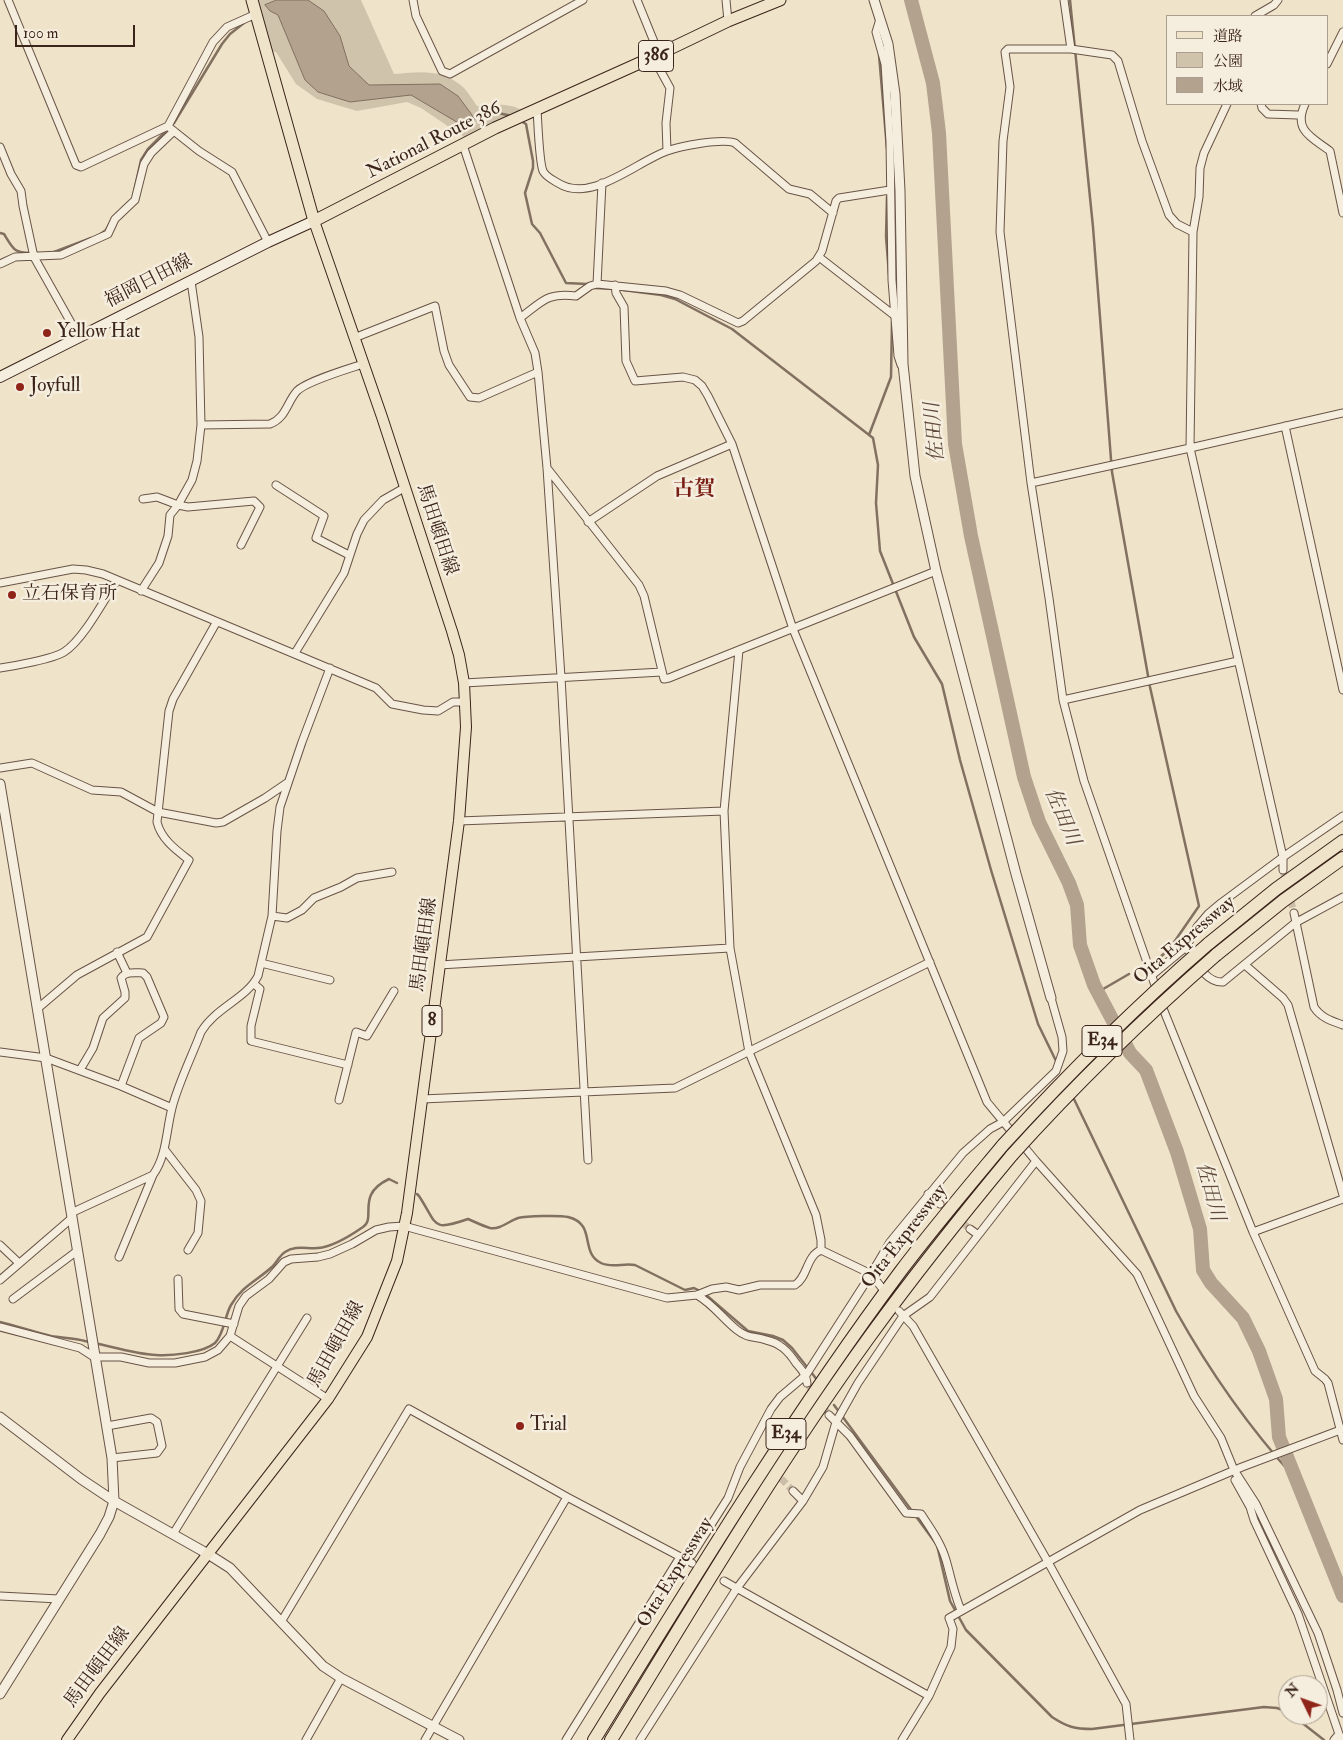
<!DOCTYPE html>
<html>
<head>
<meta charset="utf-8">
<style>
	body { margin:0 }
	#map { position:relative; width:1343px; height:1740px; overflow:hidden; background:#efe3ca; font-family:"IM FELL Double Pica","Noto Serif JP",serif }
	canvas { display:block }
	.legend { position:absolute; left:1166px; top:15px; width:162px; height:90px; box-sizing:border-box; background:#f5eddd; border:1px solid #ab9d8f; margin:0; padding:6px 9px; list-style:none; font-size:15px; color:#3b241a }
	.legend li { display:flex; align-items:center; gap:10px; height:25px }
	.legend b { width:25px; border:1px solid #ab9d8f }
	.north { position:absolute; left:1278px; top:1675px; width:50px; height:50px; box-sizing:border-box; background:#f5eddd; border:1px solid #ab9d8f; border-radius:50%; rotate:312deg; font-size:14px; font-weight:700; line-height:20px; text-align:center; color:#3b241a }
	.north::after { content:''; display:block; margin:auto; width:18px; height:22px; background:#8f2418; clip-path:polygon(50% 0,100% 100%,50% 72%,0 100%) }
	.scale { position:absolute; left:15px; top:25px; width:120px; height:22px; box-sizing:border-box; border:2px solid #3b241a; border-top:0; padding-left:6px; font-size:15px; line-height:18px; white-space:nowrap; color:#3b241a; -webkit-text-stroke:4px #f5eddd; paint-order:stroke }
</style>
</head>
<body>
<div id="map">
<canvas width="1343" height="1740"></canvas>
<ul class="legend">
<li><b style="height:6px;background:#efe3ca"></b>道路</li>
<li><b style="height:14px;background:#d0c3ac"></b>公園</li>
<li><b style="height:14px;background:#b2a28e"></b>水域</li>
</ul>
<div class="north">N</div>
<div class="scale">100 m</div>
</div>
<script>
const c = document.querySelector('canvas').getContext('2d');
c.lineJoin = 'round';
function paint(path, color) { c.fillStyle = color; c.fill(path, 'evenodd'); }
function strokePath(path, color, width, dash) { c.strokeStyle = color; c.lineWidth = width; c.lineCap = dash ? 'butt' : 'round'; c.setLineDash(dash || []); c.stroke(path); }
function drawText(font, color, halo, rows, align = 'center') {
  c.font = font + ' "IM FELL Double Pica","Noto Serif JP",serif'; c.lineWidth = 5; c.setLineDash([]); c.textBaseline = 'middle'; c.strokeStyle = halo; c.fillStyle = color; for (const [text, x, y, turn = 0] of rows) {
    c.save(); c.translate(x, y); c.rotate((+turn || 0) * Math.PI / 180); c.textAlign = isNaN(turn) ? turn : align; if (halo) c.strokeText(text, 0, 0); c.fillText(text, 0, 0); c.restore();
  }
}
paint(new Path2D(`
	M254 0H361L394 74C420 72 441 68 463 87 468 92 473 100 477 106 492 105 510 102 523 111L467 139 421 108 407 102 357 111 317 99 296 84 276 52 269 51Z`), '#d0c3ac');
const water = new Path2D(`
	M277 0H308L324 11 340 36 349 66 369 85 440 84 458 96 472 115 474 122 460 124 411 95 350 102 318 92 305 80 278 15 270 11 265 5Z`);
paint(water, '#b2a28e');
strokePath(water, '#827060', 1);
strokePath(new Path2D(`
	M1070 0 1093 227 1112 472 1150 687 1199 906 1170 948 1154 963
	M879 55 887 149
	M472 119 498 113 512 116
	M519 120 526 124 533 161V168L525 193 532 224 540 233 566 283 587 284
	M174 123 222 44 230 34 244 23
	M134 192 141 160 148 149 165 132
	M887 197 886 237 889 274
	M0 233 4 234C13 249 14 253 31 253
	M99 235 106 230 114 217
	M54 252 91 238
	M595 288 614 289
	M623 290 661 295 675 299 732 329 873 438 878 465 876 503 880 551 914 637 942 684 960 760 991 870 1038 1024 1057 1063
	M869 435 891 377 892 322
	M1098 992 1129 974
	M1073 1097 1176 1311C1210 1372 1247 1425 1294 1477
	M417 1194 419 1196C438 1225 431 1232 468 1219 475 1222 483 1226 490 1228 500 1230 509 1221 518 1218 526 1216 560 1215 568 1217 597 1224 579 1252 601 1263 611 1268 624 1263 635 1265L685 1290 694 1288 700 1291
	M705 1294 748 1331 773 1336 783 1340 792 1348 818 1381
	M0 1322C17 1326 34 1332 51 1336 63 1338 74 1338 85 1341 107 1345 135 1354 156 1355 171 1356 203 1353 215 1343 224 1334 225 1315 231 1305 243 1285 257 1281 273 1266 277 1262 280 1255 285 1252 295 1245 307 1249 318 1248 333 1247 350 1236 363 1227 377 1218 355 1195 389 1179L397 1183
	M834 1405 937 1545 950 1601 966 1630 1052 1717C1067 1727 1075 1729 1092 1729L1264 1707 1277 1708 1288 1712
	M1292 1715 1324 1740`), '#827060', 2.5);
strokePath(new Path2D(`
	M911 0 933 83 939 133 955 444 971 536 1024 777 1039 822 1069 883 1077 905 1080 945 1094 985 1130 1053 1146 1070 1177 1152 1200 1229 1203 1270 1211 1283 1243 1318 1259 1351 1276 1399 1279 1437 1343 1596`), '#b2a28e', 14);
strokePath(new Path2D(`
	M1283 870 1294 913
	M940 1204 970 1229
	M807 1383 829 1415
	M774 1471 793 1491`), '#cbbda7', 7, [7, 3.5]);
const minor = new Path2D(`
	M8 0 76 165 81 167 168 126 213 42 227 27 256 14
	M413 0 416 16 442 71 450 74 583 0
	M637 0 659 54
	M726 0 728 21
	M1064 0 1071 49
	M1255 16 1274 5 1278 0
	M880 19 876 32 885 64 890 142 892 280 898 356 901 365
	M653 57 670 88 666 123 667 151
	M1327 64 1343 32
	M1227 104 1204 153 1200 168 1199 197 1193 232 1190 448 1283 857V870
	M1261 104 1262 108 1268 114 1298 115
	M1305 104C1293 130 1311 137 1330 151L1343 213
	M537 110C538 122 539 161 543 171 546 177 553 180 558 183 591 204 636 162 667 151 680 146 722 138 735 143L789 189 810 194 833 213
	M170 128 199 151 232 172 268 242
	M463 145 520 318 535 353 538 372 547 468 561 677 588 1160
	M0 147 11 174 21 191 23 206 34 257 79 337
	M819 257 895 316
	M0 264 15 257 61 255 108 234 115 219 135 200 144 164 151 153 174 131
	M597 284 602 183
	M615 285 616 293 624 307 626 361 635 381 683 377 695 380 702 386 708 396 732 444 793 629 987 1102 1036 1161 1137 1274 1194 1396 1221 1438 1234 1470 1256 1504 1318 1633 1337 1690 1343 1713
	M520 318C542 302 547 292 576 296L590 286 597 284 666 291 680 295 738 323 743 321 816 261 822 251 836 201 839 198 890 190
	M354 338 435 306 444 351 449 365 470 397 479 398 538 372
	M201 425 270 424C286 418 287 402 297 391 307 381 348 369 363 364
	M1285 426 1343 690
	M547 468 639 585 644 596 664 679 669 678 936 571
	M1031 483 1190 448 1343 413
	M276 485 324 516 316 538 349 555
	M143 499 157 497 178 505 188 507 254 501 260 507 241 545
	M588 522 657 476 732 444
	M0 583 73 569 86 570 103 574 376 688 392 704 423 710 438 711 453 702H466
	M141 591 159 563 168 536 170 515 178 505 192 480 197 461 201 425 199 337 191 281
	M739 650 724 811 730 948 749 1052 816 1215 821 1240V1250
	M295 653 344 573 357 534 364 520 383 500 404 488
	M0 668C14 666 53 659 64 652 83 640 104 600 117 580
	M464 683 662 672
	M1063 700 1238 661
	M0 768 32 763 92 790 121 792 158 812 216 823 223 822 265 798 287 783
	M459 821 724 811
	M1294 913 1314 1007C1321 1018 1332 1021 1343 1025
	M272 916 287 918 302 910 314 898 341 887 357 878 392 872
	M1186 947C1195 960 1205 983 1223 982L1295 923 1343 897
	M117 952 127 973
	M261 963 330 980
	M439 965 730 948
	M1245 965 1283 998 1288 1005 1343 1195
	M1151 976 1186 947 1197 927 1208 914 1221 903 1283 857 1343 816
	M254 984 260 989 251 1026V1041L348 1065
	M1157 991 1084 781 1063 700 1049 598 1031 483 1000 232 1003 141 1010 87 1005 52 1008 49H1071L1112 55 1118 61 1142 141 1169 215 1177 224 1193 232
	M1160 1001 1253 1232 1315 1371 1325 1379 1328 1383 1343 1440
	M37 1009 77 975 147 937 189 860C176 850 161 839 157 822L169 711 173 699 216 623
	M0 1052 46 1058 121 1086 172 1108
	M80 1070 93 1048 103 1018 125 998V992L121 978C126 971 135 973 143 973L147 977 164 1017 161 1023 139 1038 121 1086
	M422 1099 675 1088 930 962
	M339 1100 356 1032 367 1036 394 991
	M165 1150 196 1190 201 1201 198 1233 188 1250
	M928 1194 940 1204
	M71 1213 153 1175C167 1155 166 1131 172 1108 178 1084 192 1056 201 1032 216 1007 246 999 258 976L272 916 277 831 280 807 302 742 330 668
	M970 1229 977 1234
	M1253 1232 1343 1199
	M0 1245 19 1263
	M821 1250 871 1274 882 1288
	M119 1257 153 1175
	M178 1279 179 1309 183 1314 234 1324
	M0 1280 72 1218
	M697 1295C713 1304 723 1319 737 1330 748 1339 755 1336 766 1340 780 1343 788 1351 796 1363 801 1369 806 1374 807 1383
	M13 1299 77 1251
	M899 1311 913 1326 1048 1562 1126 1704 1130 1740
	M0 1327 80 1348 94 1357H121L149 1363H175L205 1357 218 1350 230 1336 239 1306 246 1296 269 1279 284 1262 291 1259 318 1257 330 1254 352 1244 376 1230 389 1227 404 1226 667 1298 697 1295 712 1289 726 1287 739 1290 760 1285H795C808 1277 806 1256 821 1250
	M230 1336 328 1399
	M829 1415 850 1436 906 1513 921 1514C931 1529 941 1543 946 1560 951 1577 954 1594 961 1610
	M107 1426 151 1418 157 1422 162 1446 157 1453 112 1458
	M1235 1480 1250 1507 1254 1520 1298 1614 1339 1734
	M793 1491 803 1501
	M173 1534 307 1318
	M680 1557 692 1555 728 1498 740 1467 771 1409 780 1397 806 1375 871 1274 890 1242 963 1153 990 1129 1003 1122 1056 1071 1063 1051 1062 1037 1051 998
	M724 1581 929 1696
	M0 1596 59 1599
	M281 1622 409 1409 567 1497 692 1563
	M306 1740 341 1678
	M425 1740 567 1497
	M566 1740 680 1557
	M640 1740 737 1588 803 1501 823 1467 836 1422 858 1383 903 1316 930 1297 1036 1161
	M902 1740 929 1696 951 1647 953 1629 949 1618 1140 1510 1242 1467 1343 1429
	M1334 1740 1339 1734 1342 1740`);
const tertiary = new Path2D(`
	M874 0 888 44 895 94 900 191 903 364 915 476 936 571 1016 874 1051 998
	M0 784 112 1458 114 1501 109 1517 100 1534 0 1694
	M0 1417 81 1479 114 1501 208 1554 230 1568 323 1666 341 1678 459 1740`);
const secondary = new Path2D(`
	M0 377 268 242 314 221`);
const primary = new Path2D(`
	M67 1740 100 1693 328 1399 367 1337 397 1261 407 1213 459 821 466 727 464 683 459 655 452 631 382 417 314 221`);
const trunk = new Path2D(`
	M252 0 314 221 495 128 653 57 728 21 780 0`);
const motorway = new Path2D(`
	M1208 944 1276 889 1343 841
	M1216 955 1283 901 1343 858
	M594 1740C692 1581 789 1421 900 1272 933 1228 968 1187 1003 1145
	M611 1740C694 1604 776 1466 870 1336 915 1274 963 1214 1012 1155`);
strokePath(minor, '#685446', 9);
strokePath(tertiary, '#685446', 11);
strokePath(secondary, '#3b241a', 12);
strokePath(primary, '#3b241a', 12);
strokePath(trunk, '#3b241a', 13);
strokePath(motorway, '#3b241a', 14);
strokePath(minor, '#f5eddd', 7);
strokePath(tertiary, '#f5eddd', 9);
strokePath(secondary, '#f5eddd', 10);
strokePath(primary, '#efe3ca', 10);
strokePath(trunk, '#efe3ca', 11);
strokePath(motorway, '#efe3ca', 12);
const motorwayBridge = new Path2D(`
	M1003 1145C1068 1074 1135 1007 1208 944
	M1012 1155C1076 1084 1144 1018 1216 955`);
strokePath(motorwayBridge, '#3b241a', 14, []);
strokePath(motorwayBridge, '#efe3ca', 12);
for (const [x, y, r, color] of [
	[47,333,5,"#8f2418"],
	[20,387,5,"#8f2418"],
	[12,595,5,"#8f2418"],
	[520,1426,5,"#8f2418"]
]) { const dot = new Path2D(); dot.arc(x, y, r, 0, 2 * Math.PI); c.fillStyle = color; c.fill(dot); strokePath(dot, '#f5eddd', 2); }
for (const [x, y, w] of [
	[656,56,35],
	[432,1021,20],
	[1102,1041,40],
	[786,1434,40]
]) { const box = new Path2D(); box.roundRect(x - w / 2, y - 15.5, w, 31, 4); c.fillStyle = '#f5eddd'; c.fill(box); strokePath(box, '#3b241a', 1); }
drawText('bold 18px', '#3b241a', null, [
	["386",656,56],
	["8",432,1021],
	["E34",1102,1041],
	["E34",786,1434]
]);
drawText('19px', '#3b241a', '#f5eddd', [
	["National Route 386",434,141,-27],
	["福岡日田線",149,282,-27],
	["馬田頓田線",436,530,72],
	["Oita Expressway",1185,941,-40],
	["馬田頓田線",425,945,-82],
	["Oita Expressway",905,1237,-52],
	["馬田頓田線",337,1345,-61],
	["Oita Expressway",676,1573,-58],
	["馬田頓田線",98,1668,-53]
]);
drawText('19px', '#3b241a', '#f5eddd', [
	["Yellow Hat",57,333],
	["Joyfull",30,387],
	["立石保育所",22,595],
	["Trial",530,1426]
], 'left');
drawText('italic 20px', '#5f4a3d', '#f5eddd', [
	["佐田川",936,432,-95],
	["佐田川",1061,817,67],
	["佐田川",1209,1192,75]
]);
drawText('bold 21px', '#7a1f14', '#f5eddd', [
	["古賀",694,490]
]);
</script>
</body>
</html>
